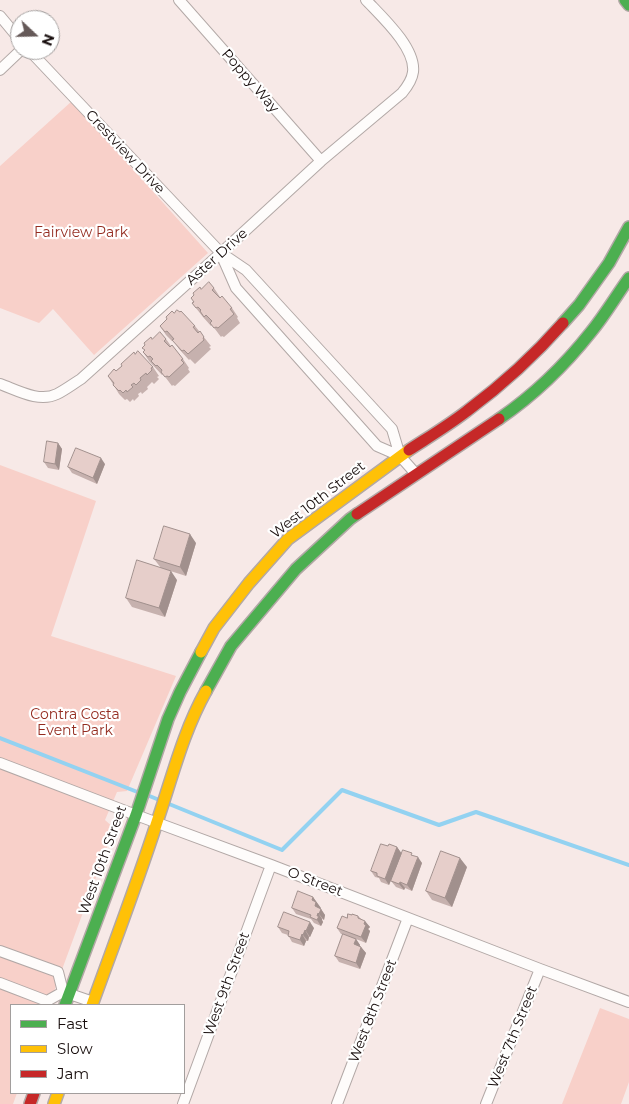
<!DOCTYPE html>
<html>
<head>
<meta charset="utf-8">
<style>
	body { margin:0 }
	#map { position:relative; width:629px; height:1104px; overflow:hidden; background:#f7e9e7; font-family:Montserrat,sans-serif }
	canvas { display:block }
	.legend { position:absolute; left:10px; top:1004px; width:175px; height:90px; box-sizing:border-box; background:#fff; border:1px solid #a29e9d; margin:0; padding:6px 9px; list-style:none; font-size:15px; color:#160c0b }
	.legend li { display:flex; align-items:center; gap:10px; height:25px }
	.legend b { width:25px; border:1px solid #a29e9d }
	.north { position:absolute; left:10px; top:10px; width:50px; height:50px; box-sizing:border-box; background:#fff; border:1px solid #a29e9d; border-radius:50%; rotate:111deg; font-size:14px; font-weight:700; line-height:20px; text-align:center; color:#160c0b }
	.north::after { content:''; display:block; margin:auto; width:18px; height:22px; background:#655958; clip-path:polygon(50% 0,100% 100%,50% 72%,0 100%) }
</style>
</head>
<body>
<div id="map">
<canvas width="629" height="1104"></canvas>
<ul class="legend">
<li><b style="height:6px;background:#4caf50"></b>Fast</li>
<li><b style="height:6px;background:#ffc107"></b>Slow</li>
<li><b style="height:6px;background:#c62828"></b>Jam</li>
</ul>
<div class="north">N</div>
</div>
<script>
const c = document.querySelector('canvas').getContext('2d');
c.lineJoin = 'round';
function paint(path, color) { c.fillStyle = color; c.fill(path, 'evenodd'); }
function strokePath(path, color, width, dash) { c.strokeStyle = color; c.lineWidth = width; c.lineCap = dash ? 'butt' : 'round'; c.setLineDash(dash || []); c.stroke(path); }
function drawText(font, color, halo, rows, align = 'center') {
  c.font = font + ' Montserrat,sans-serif'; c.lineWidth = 4.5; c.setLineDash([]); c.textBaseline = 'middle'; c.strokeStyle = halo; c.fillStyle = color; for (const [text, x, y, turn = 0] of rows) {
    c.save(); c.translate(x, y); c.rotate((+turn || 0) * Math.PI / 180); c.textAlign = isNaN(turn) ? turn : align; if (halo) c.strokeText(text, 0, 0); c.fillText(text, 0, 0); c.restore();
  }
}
paint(new Path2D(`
	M72 101 208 253 94 355 53 309 39 323 0 308V166Z
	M0 465 96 501 51 636 176 676 127 791 117 792 105 820 114 828 49 1005H11V1093H17L13 1104H0Z
	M600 1008 629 1019V1082L621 1104H562Z`), '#f8d0c9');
strokePath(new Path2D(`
	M0 738 140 793
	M147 795 282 850 342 790 439 825 476 812 629 865`), '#93d2f1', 4);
const street = new Path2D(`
	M179 0 321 161
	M0 16 20 40
	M29 50 221 253 246 270 392 429 400 456
	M0 70 21 50
	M221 254 236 288 377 446 400 456 416 474
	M0 384C17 390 39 403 57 394 65 390 73 384 81 379L221 253 321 161 402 93C407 87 412 80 413 72 416 48 382 17 366 0
	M0 763 136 815 271 865 540 969 629 1002
	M0 951 58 972 63 992 47 1001 0 983
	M64 992 93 1002
	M183 1104 271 865
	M337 1104 408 918
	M486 1104 540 969`);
const fast = new Path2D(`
	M625 0 629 5
	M563 323 579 305 609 263 629 227
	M499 419C534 395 565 365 591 332 605 315 616 296 629 278
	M206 691 231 646 296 569 350 519 357 514
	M65 1005 136 815 168 719 180 692 201 652`);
const slow = new Path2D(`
	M201 652 214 628 249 583 288 539 409 450
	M92 1005C114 944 137 884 157 822 172 778 183 732 206 691
	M54 1104 58 1093`);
const jam = new Path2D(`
	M409 450C429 437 449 425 467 411 502 385 534 356 563 323
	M357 514 499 419
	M30 1104 34 1093`);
strokePath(street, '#b2a8a6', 12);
strokePath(fast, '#b2a8a6', 14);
strokePath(slow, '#b2a8a6', 14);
strokePath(jam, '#b2a8a6', 14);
strokePath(street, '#fefcfb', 10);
strokePath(fast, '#4caf50', 11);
strokePath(slow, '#ffc107', 11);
strokePath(jam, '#c62828', 11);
paint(new Path2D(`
	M214 288 220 297 232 308 238 317 237 318 240 323 224 337 222 336 221 337 212 325 211 326 203 317 192 303 201 289Z
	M174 313 195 326 211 346 209 347 211 349 195 364 190 359 189 360 179 349 173 340 172 341 166 335 160 326Z
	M152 339H166L171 346 183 359 189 368 188 369 190 372 175 386 173 385 172 386 163 374 162 375 149 361 143 352Z
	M135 354 153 367 159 376 157 377 159 379 154 384 152 382 147 387 148 389 142 394 141 392 138 394 139 396 134 401 133 399 130 402 127 399 125 400 119 394 108 376 116 371Z
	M58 443 62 449 59 470 48 468 44 462Z
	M105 464 97 484 72 473 68 467Z
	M196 543 186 576 161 568 154 559Z
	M177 580 165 617 132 607 126 598Z
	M388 846 397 847 402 854 389 885 381 882 379 878 375 877 371 871Z
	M414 856 422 863 412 891 405 888 404 890 396 887 391 881Z
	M467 867 452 907 432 900 426 891Z
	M313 897 325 915 324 920 322 919V920L323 922 321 926 314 923 311 919 296 914 292 908Z
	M352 915 358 916 370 927 368 929 370 931 366 943 356 939 360 945V946L361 947 366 953 360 969 339 962 335 956 343 934H341L337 928 347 918Z
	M278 927 314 928 310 937H309L308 941H306L304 946 292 942 288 935 282 933Z`), '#c6b1ae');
paint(new Path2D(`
	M58 443 62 449 59 470 55 464Z
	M101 458 105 464 97 484 93 478Z
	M190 534 196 543 186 576 180 567Z
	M171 571 177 580 165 617 159 608Z
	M397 847 402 854 389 885 385 879Z
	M418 857 422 863 412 891 407 885Z
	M460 858 467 867 452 907 445 898Z
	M400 882 405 888 404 890 399 884Z
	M313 897 321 908 319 912 312 900Z
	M321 909 325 915 324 920 319 914Z
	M318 913 322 919V920L323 922 321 926 317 920V916Z
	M365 921 370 927 368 929 370 931 366 943 361 937Z
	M310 922 314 928 310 937 306 931Z
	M305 930 309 937 308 941 303 935Z
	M302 934 306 941 304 946 300 940Z
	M356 939 360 945 358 950 354 944Z
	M361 947 366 953 360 969 356 963Z`), '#a1908d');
const building = new Path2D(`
	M209 282 214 288 212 290 220 298 222 296 232 308 230 309 234 314 218 328 216 327 214 328 210 323 212 321 206 315 204 317 200 311 201 310 198 307 196 308 192 303 194 302 191 298 194 295 193 293 200 287 201 289Z
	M177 310 180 312 181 311 195 326 193 327 198 333 200 331 204 337 203 338 204 340 188 354 184 350 182 351 172 340 174 339 167 331 165 332 160 326 167 319 166 317 172 311 174 313Z
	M160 332 166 339 164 341 170 347 172 345 183 359 181 360 184 363 169 377 167 376 165 377 161 372 162 370 157 365 156 366 151 361 153 359 150 356 148 357 143 352 145 350 142 348 145 345 144 343 151 337 152 339Z
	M138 351 153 367 151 368 152 370 147 375 146 373 140 378 141 380 136 385 134 383 131 385 133 387 127 392 126 390 123 393 120 390 119 391 113 385 114 383 108 376 114 369 116 371 122 366 121 364 134 352 135 354Z
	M47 441 58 443 55 464 44 462Z
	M76 448 101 458 93 478 68 467Z
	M164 526 190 534 180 567 154 559Z
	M137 560 171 571 159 608 126 598Z
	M381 844 388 846 389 844 397 847 385 879 377 876V873L371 871Z
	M403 850 412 853 411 855 418 857 407 885 400 882 399 884 391 881Z
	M441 851 460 858 445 898 426 891Z
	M298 891 313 897 312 900 316 902 315 906 321 909 319 914 318 913 317 916H319L317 920 310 917 311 915 292 908Z
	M284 912 310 922 306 931 305 930 303 935 302 934 300 940 288 936 289 931 278 927Z
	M348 914 352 915V914L358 916V918L365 921 364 924 366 925 361 937 337 928 342 916 347 918Z
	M343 934 356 939 354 944 361 947 356 963 335 956Z`);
paint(building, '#e6ceca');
strokePath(building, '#a1908d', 1);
drawText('14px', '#160c0b', '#fff', [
	["Poppy Way",250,81,49],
	["Crestview Drive",125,152,47],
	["Aster Drive",217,257,-42],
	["West 10th Street",318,500,-38],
	["West 10th Street",103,860,-70],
	["O Street",315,882,21],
	["West 9th Street",227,984,-70],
	["West 8th Street",373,1011,-69],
	["West 7th Street",513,1037,-68]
]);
drawText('14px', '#942c20', '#fff', [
	["Fairview Park",81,233],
	["Contra Costa",75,715],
	["Event Park",75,731]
]);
</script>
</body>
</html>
